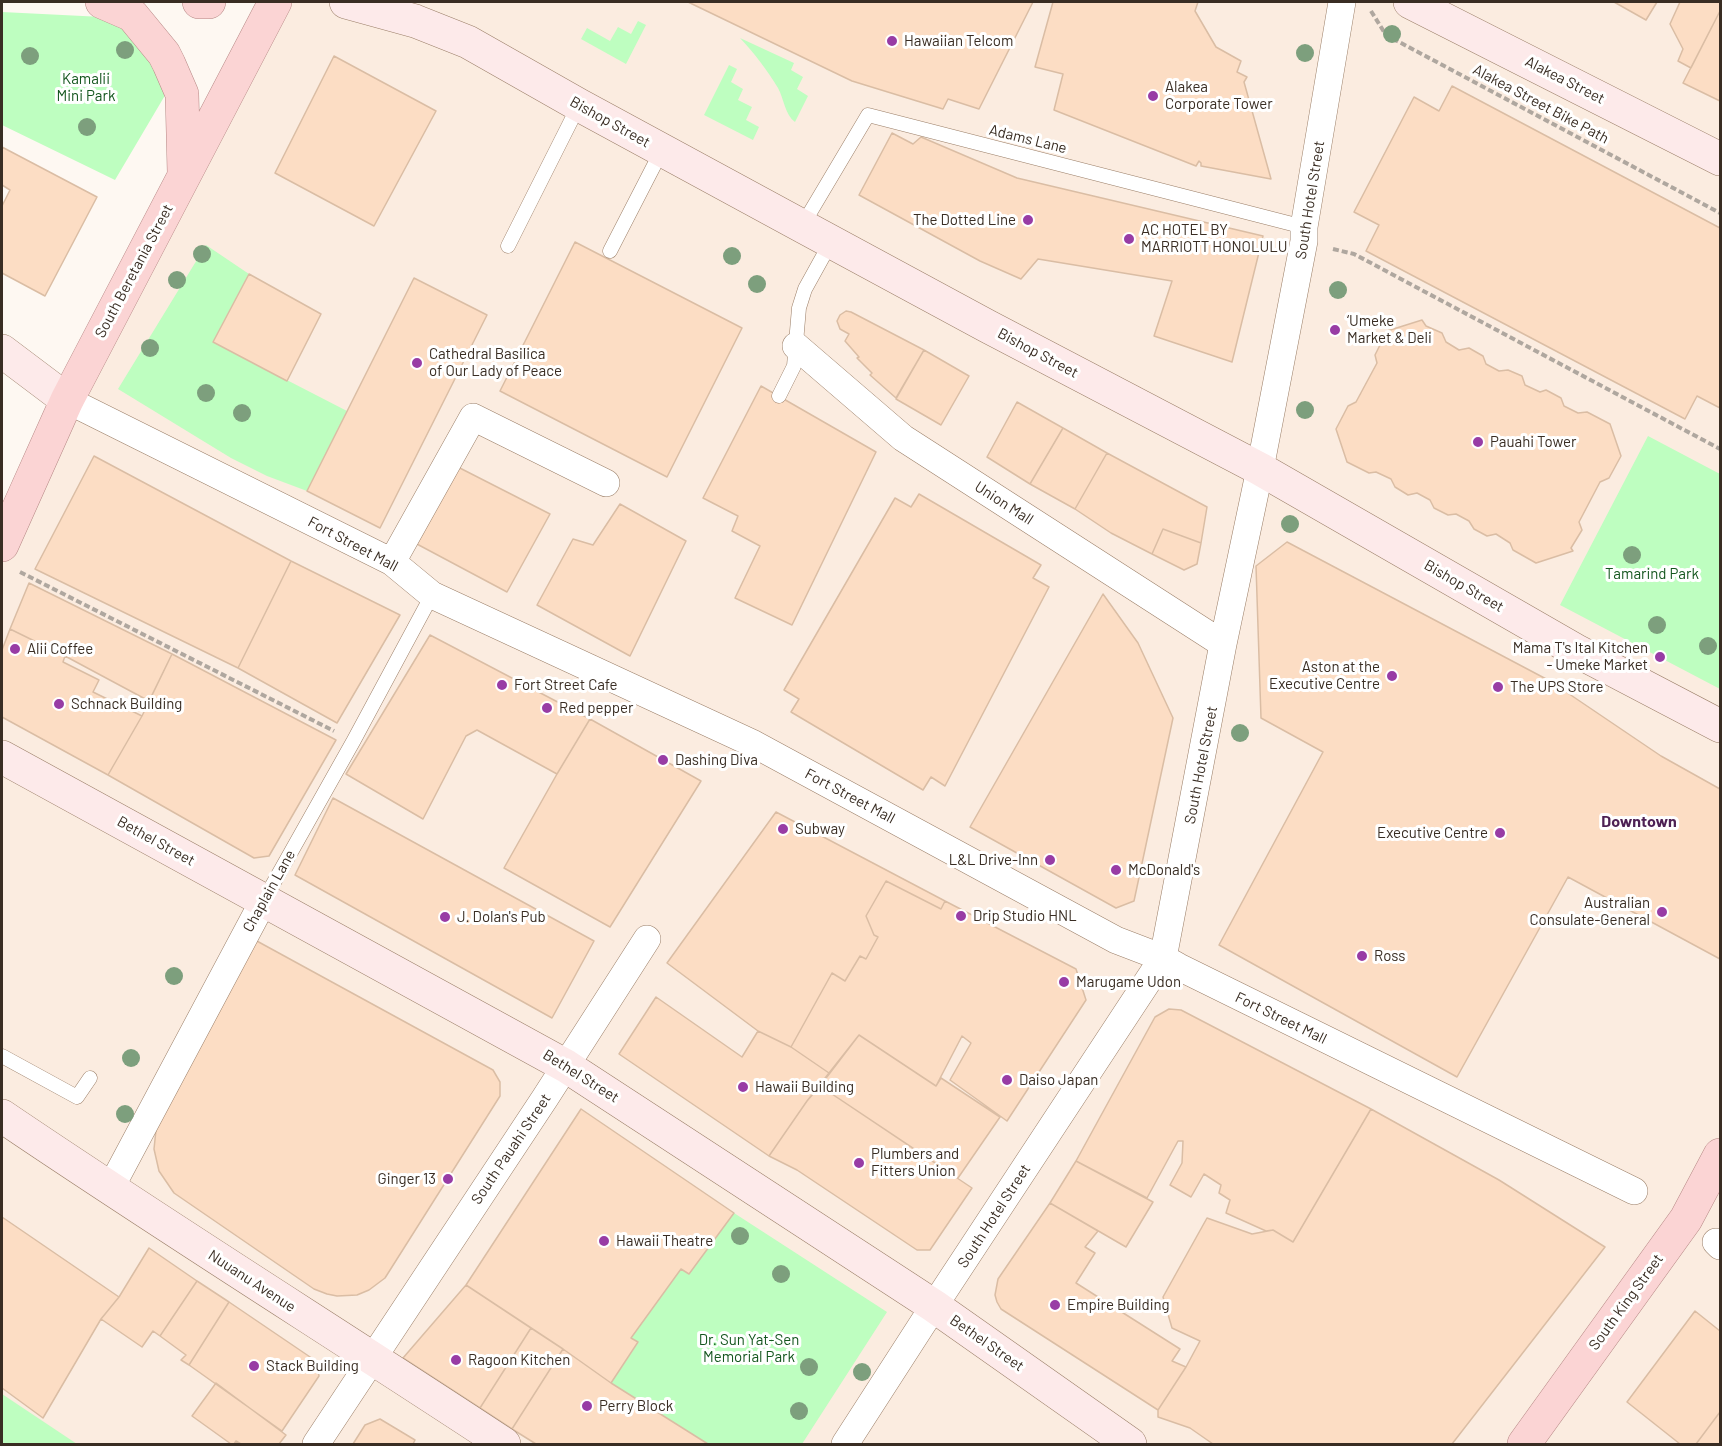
<!DOCTYPE html>
<html>
<head>
<meta charset="utf-8">
<style>
	body { margin:0 }
	#map { position:relative; width:1722px; height:1446px; overflow:hidden; background:#fef8f2; font-family:Barlow,sans-serif }
	canvas { display:block }
	.frame { position:absolute; inset:0; border:3px solid #392d23; pointer-events:none }
</style>
</head>
<body>
<div id="map">
<canvas width="1722" height="1446"></canvas>
<div class="frame"></div>
</div>
<script>
const c = document.querySelector('canvas').getContext('2d');
c.lineJoin = 'round';
function paint(path, color) { c.fillStyle = color; c.fill(path, 'evenodd'); }
function strokePath(path, color, width, dash) { c.strokeStyle = color; c.lineWidth = width; c.lineCap = dash ? 'butt' : 'round'; c.setLineDash(dash || []); c.stroke(path); }
function drawText(font, color, halo, rows, align = 'center') {
  c.font = font + ' Barlow,sans-serif'; c.lineWidth = 6; c.setLineDash([]); c.textBaseline = 'middle'; c.strokeStyle = halo; c.fillStyle = color; for (const [text, x, y, turn = 0] of rows) {
    c.save(); c.translate(x, y); c.rotate((+turn || 0) * Math.PI / 180); c.textAlign = isNaN(turn) ? turn : align; if (halo) c.strokeText(text, 0, 0); c.fillText(text, 0, 0); c.restore();
  }
}
paint(new Path2D(`
	M275 2H1720V1444H2V545Z`), '#fbece0');
paint(new Path2D(`
	M2 12 123 18 140 22 167 92 115 180 2 125Z
	M638 21 646 25 626 64 581 39 587 28 610 41 618 27 631 34Z
	M740 38 794 63 791 70 803 77 797 89 808 96 795 122C785 115 784 99 778 88 767 70 755 54 740 38Z
	M729 65 737 69 731 82 743 89 738 100 752 107 746 120 759 127 753 140 704 115Z
	M206 245 249 274 213 342 347 411 307 491 267 476 231 458 118 389Z
	M1648 436 1720 474V689L1560 605Z
	M734 1213 887 1312 802 1444H708L611 1383 638 1343 631 1338 681 1269 689 1274Z
	M2 1394 77 1444H2Z`), '#befec0');
const building = new Path2D(`
	M688 2H1033L979 109 948 99 943 109 852 81Z
	M1053 2H1198L1195 11 1216 47 1241 61 1237 72 1247 77 1244 82 1271 179 1201 166V163L1199 161 1196 166 1054 110 1063 74 1035 67Z
	M1614 2H1657L1646 20Z
	M1680 2H1720V11L1691 68 1678 61 1683 49 1670 24Z
	M1720 11V101L1683 83Z
	M334 56 436 111 374 226 275 173Z
	M1452 86 1720 228V408L1697 396 1685 419 1366 251 1379 225 1354 212 1414 97 1439 111Z
	M892 133 913 144 921 137 1017 178 1263 236 1232 362 1154 336 1172 281 1038 259 1021 279 980 261 859 195Z
	M2 147 97 197 45 296 2 273V206L10 190 2 185Z
	M575 242 742 328 667 477 500 391Z
	M249 274 321 314 287 381 213 342Z
	M414 278 487 315 380 528 307 491Z
	M846 311 851 312 924 350 896 398 870 375 872 373 857 358 859 357 845 341 849 334 840 329 837 321 840 315Z
	M1422 320 1426 326 1442 333 1446 342 1459 350 1469 348 1483 356 1486 364 1499 371 1508 370 1522 376 1525 385 1540 392 1546 390 1561 398 1564 406 1578 413 1587 412 1610 424 1621 456 1609 478 1600 482 1579 522 1582 530 1571 548 1573 551 1536 563 1513 550 1510 543 1496 534 1487 536 1474 529 1469 521 1456 514 1448 515 1434 508 1430 500 1417 493 1408 495 1395 487 1391 479 1376 472 1369 473 1347 462 1336 429 1348 406 1356 402 1377 363 1375 355 1387 331Z
	M924 350 969 376 941 425 896 399Z
	M761 386 876 452 792 625 735 598 760 546 732 531 738 516 703 498Z
	M1017 402 1063 428 1030 484 987 457Z
	M1063 428 1107 453 1075 509 1030 484Z
	M1107 453 1207 507 1201 543 1163 529 1152 554 1111 533 1075 509Z
	M94 456 291 561 238 668 35 569Z
	M450 463 550 514 507 592 415 543Z
	M919 494 1041 565 1033 578 1049 587 945 786 931 777 923 790 791 712 799 699 784 690 895 498 911 507Z
	M620 504 686 541 630 656 537 605 573 539 593 545Z
	M1163 529 1201 543 1197 564 1184 570 1152 554Z
	M1287 542 1550 681 1661 756 1720 789V959L1568 877 1457 1077 1219 945 1323 752 1261 718 1256 566Z
	M291 561 400 615 337 723 238 668Z
	M29 583 172 654 149 701 65 656 10 629Z
	M1103 594 1138 643 1173 718 1134 901 1116 908 970 827Z
	M10 629 65 656 63 662 99 680 93 692 142 716 108 775 2 717V650Z
	M430 635 590 719 557 774 477 730 466 736 423 819 346 774Z
	M172 654 336 740 269 856 254 858 108 775 142 716Z
	M590 719 701 781 610 927 504 868 557 774Z
	M333 798 594 941 552 1018 295 875Z
	M776 812 945 901 941 909 886 881 866 916 874 935 878 937 866 959 860 956 845 981 832 973 791 1047 758 1031 667 963Z
	M886 881 941 909 945 901 1076 969 1086 1000 1007 1121 950 1080 971 1043 962 1036 936 1086 859 1035 829 1073 791 1047 832 973 845 981 860 956 866 959 878 937 874 935 866 916Z
	M255 940 493 1070 500 1082V1096L385 1278 369 1290 357 1295 337 1296 327 1294 314 1289 174 1193 159 1171 154 1149 156 1130Z
	M656 997 742 1057 758 1031 791 1047 829 1073 807 1101 769 1156 619 1054Z
	M1169 1009 1181 1010 1371 1109 1293 1242 1273 1230 1266 1231 1226 1213 1230 1200 1219 1193 1221 1185 1204 1174 1191 1197 1170 1185 1182 1163 1183 1141H1178L1147 1198 1076 1161 1155 1017Z
	M859 1035 936 1086 941 1078 1000 1117 958 1178 820 1086Z
	M820 1086 972 1188 930 1250H917L797 1170 769 1156 807 1101Z
	M581 1109 734 1213 689 1274 681 1269 631 1338 638 1342 611 1383 563 1349 466 1285Z
	M1371 1109 1499 1180 1605 1247 1452 1444H1213L1190 1428 1158 1417V1410L1186 1367 1200 1341 1172 1328 1163 1297 1207 1218 1252 1234 1273 1230 1293 1242Z
	M1076 1161 1153 1202 1126 1247 1050 1203Z
	M1050 1203 1098 1231 1085 1247 1095 1253 1076 1283 1180 1349 1172 1361 1186 1367 1158 1410 1001 1309 997 1302 995 1295 998 1279Z
	M2 1217 119 1297 101 1319 43 1418 2 1388Z
	M149 1248 197 1281 160 1336 153 1331 142 1347 101 1319 119 1297Z
	M197 1281 229 1302 189 1365 181 1360 186 1355 160 1336Z
	M466 1285 531 1328 480 1408 403 1358Z
	M229 1302 316 1361 319 1376 282 1431 189 1365Z
	M1695 1311 1720 1331V1412L1696 1444H1680L1627 1402Z
	M531 1328 563 1349 512 1429 480 1408Z
	M563 1349 611 1383 708 1444H536L512 1429Z
	M216 1383 286 1435 279 1444H241L236 1441 234 1444H231L192 1416Z
	M1720 1412V1444H1696Z
	M380 1419 415 1440 413 1444H353L365 1425Z`);
paint(building, '#fcddc4');
strokePath(building, '#dabda4', 1.5);
const lane = new Path2D(`
	M802 226 868 115 1304 227
	M508 246 579 105
	M610 251 662 150
	M779 396 794 366 799 308 805 289 831 242
	M264 900 354 740 432 595
	M2 1056 77 1097 90 1078`);
const street = new Path2D(`
	M796 346 903 438 1223 644
	M67 400 392 562 432 595 754 744 1116 940 1163 958 1179 967 1634 1191
	M392 562 473 417 606 483
	M110 1189 264 900
	M1716 1242 1720 1246
	M316 1444 545 1098 647 939
	M845 1444 934 1306 1163 958 1223 644 1260 469 1304 241V227L1342 2`);
const secondary = new Path2D(`
	M346 2 415 21 468 42 579 105 802 226 987 326 1260 469 1575 650 1720 726
	M1410 2 1720 159
	M2 351 67 400
	M2 757 566 1066 934 1306 1130 1444
	M2 1116C167 1228 337 1334 504 1444`);
const primary = new Path2D(`
	M102 2 132 15 164 54 169 64 182 94 184 173
	M199 2H209
	M2 545 67 400 275 2
	M1524 1444 1686 1219 1720 1155`);
strokePath(lane, '#9b7f68', 15);
strokePath(street, '#9b7f68', 28);
strokePath(secondary, '#9b7f68', 34);
strokePath(primary, '#b58784', 34);
strokePath(new Path2D(`
	M1371 11 1386 35 1720 213
	M1333 249 1354 254 1720 449V448
	M20 572 334 731`), '#afa79f', 4, [6, 3]);
strokePath(lane, '#fff', 14);
strokePath(street, '#fff', 27);
strokePath(secondary, '#fdeaea', 33);
strokePath(primary, '#fbd4d4', 33);
c.fillStyle = '#7d9f7d';
for (const [x, y] of [
	[1392,34],
	[125,50],
	[1305,53],
	[30,56],
	[87,127],
	[202,254],
	[732,256],
	[177,280],
	[757,284],
	[1338,290],
	[150,348],
	[206,393],
	[1305,410],
	[242,413],
	[1290,524],
	[1632,555],
	[1657,625],
	[1708,646],
	[1240,733],
	[174,976],
	[131,1058],
	[125,1114],
	[740,1236],
	[781,1274],
	[809,1367],
	[862,1372],
	[799,1411]
]) { c.beginPath(); c.arc(x, y, 9, 0, 2 * Math.PI); c.fill(); }
for (const [x, y, r, color] of [
	[892,41,6,"#983ca5"],
	[1153,96,6,"#983ca5"],
	[1028,220,6,"#983ca5"],
	[1129,239,6,"#983ca5"],
	[1335,330,6,"#983ca5"],
	[417,363,6,"#983ca5"],
	[1478,442,6,"#983ca5"],
	[15,649,6,"#983ca5"],
	[1660,657,6,"#983ca5"],
	[1392,676,6,"#983ca5"],
	[502,685,6,"#983ca5"],
	[1498,687,6,"#983ca5"],
	[59,704,6,"#983ca5"],
	[547,708,6,"#983ca5"],
	[663,760,6,"#983ca5"],
	[783,829,6,"#983ca5"],
	[1500,833,6,"#983ca5"],
	[1050,860,6,"#983ca5"],
	[1116,870,6,"#983ca5"],
	[1662,912,6,"#983ca5"],
	[961,916,6,"#983ca5"],
	[445,917,6,"#983ca5"],
	[1362,956,6,"#983ca5"],
	[1064,982,6,"#983ca5"],
	[1007,1080,6,"#983ca5"],
	[743,1087,6,"#983ca5"],
	[859,1163,6,"#983ca5"],
	[448,1179,6,"#983ca5"],
	[604,1241,6,"#983ca5"],
	[1055,1305,6,"#983ca5"],
	[456,1360,6,"#983ca5"],
	[254,1366,6,"#983ca5"],
	[587,1406,6,"#983ca5"]
]) { const dot = new Path2D(); dot.arc(x, y, r, 0, 2 * Math.PI); c.fillStyle = color; c.fill(dot); strokePath(dot, '#fff', 2); }
drawText('15px', '#392d23', '#fff', [
	["Hawaiian Telcom",904,41],
	["Alakea",1165,87],
	["Corporate Tower",1165,104],
	["The Dotted Line",1016,220,"right"],
	["AC HOTEL BY",1141,230],
	["MARRIOTT HONOLULU",1141,247],
	["‘Umeke",1347,321],
	["Market & Deli",1347,338],
	["Cathedral Basilica",429,354],
	["of Our Lady of Peace",429,371],
	["Pauahi Tower",1490,442],
	["Mama T's Ital Kitchen",1648,648,"right"],
	["- Umeke Market",1648,665,"right"],
	["Alii Coffee",27,649],
	["Aston at the",1380,667,"right"],
	["Executive Centre",1380,684,"right"],
	["Fort Street Cafe",514,685],
	["The UPS Store",1510,687],
	["Schnack Building",71,704],
	["Red pepper",559,708],
	["Dashing Diva",675,760],
	["Subway",795,829],
	["Executive Centre",1488,833,"right"],
	["L&L Drive-Inn",1038,860,"right"],
	["McDonald's",1128,870],
	["Australian",1650,903,"right"],
	["Consulate-General",1650,920,"right"],
	["Drip Studio HNL",973,916],
	["J. Dolan's Pub",457,917],
	["Ross",1374,956],
	["Marugame Udon",1076,982],
	["Daiso Japan",1019,1080],
	["Hawaii Building",755,1087],
	["Plumbers and",871,1154],
	["Fitters Union",871,1171],
	["Ginger 13",436,1179,"right"],
	["Hawaii Theatre",616,1241],
	["Empire Building",1067,1305],
	["Ragoon Kitchen",468,1360],
	["Stack Building",266,1366],
	["Perry Block",599,1406]
], 'left');
drawText('15px', '#14561e', '#fff', [
	["Kamalii",86,79],
	["Mini Park",86,96],
	["Tamarind Park",1652,574],
	["Dr. Sun Yat-Sen",749,1340],
	["Memorial Park",749,1357]
]);
drawText('15px', '#392d23', '#fff', [
	["Alakea Street",1565,80,27],
	["Alakea Street Bike Path",1541,104,28],
	["Bishop Street",610,122,29],
	["Adams Lane",1028,139,14],
	["South Hotel Street",1310,200,-81],
	["South Beretania Street",134,271,-62],
	["Bishop Street",1038,353,28],
	["Union Mall",1004,503,33],
	["Fort Street Mall",353,544,28],
	["Bishop Street",1464,586,30],
	["South Hotel Street",1201,765,-79],
	["Fort Street Mall",850,796,28],
	["Bethel Street",156,841,29],
	["Chaplain Lane",269,891,-61],
	["Fort Street Mall",1281,1018,26],
	["Bethel Street",581,1076,32],
	["South Pauahi Street",511,1149,-56],
	["South Hotel Street",994,1216,-57],
	["Nuuanu Avenue",252,1281,33],
	["South King Street",1626,1302,-54],
	["Bethel Street",987,1343,35]
]);
drawText('bold 16px', '#4e2154', '#fff', [
	["Downtown",1639,822]
]);
</script>
</body>
</html>
